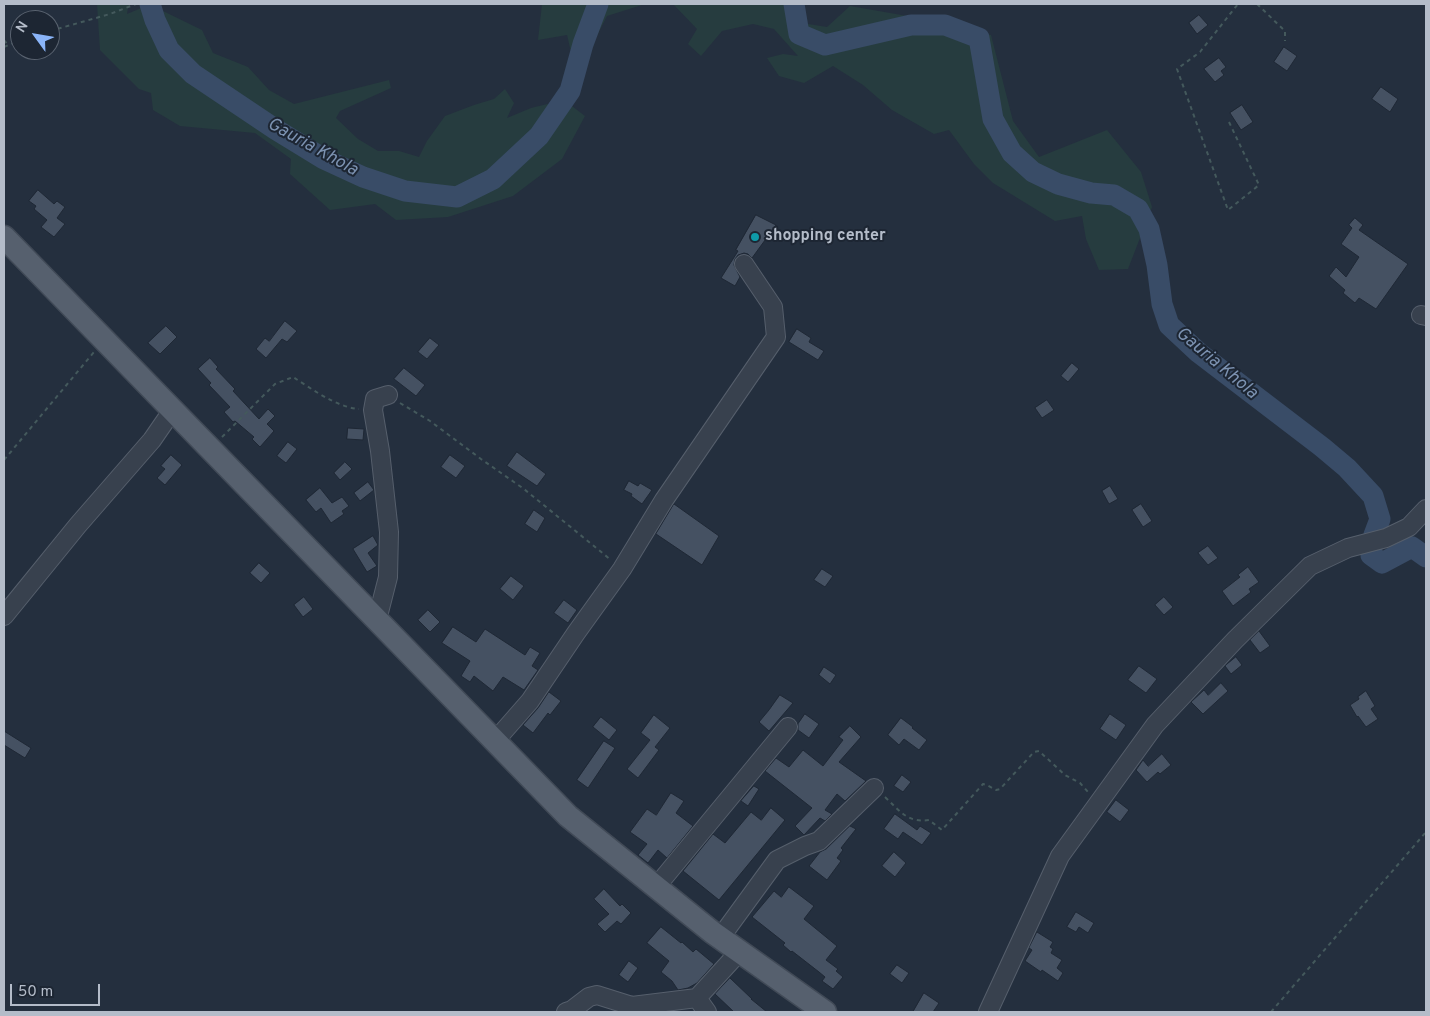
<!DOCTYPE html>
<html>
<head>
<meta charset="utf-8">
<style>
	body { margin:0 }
	#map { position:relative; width:1430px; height:1016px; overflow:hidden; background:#242f3e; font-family:Overpass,sans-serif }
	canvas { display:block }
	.frame { position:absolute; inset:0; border:5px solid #b4bcc9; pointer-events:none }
	.north { position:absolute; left:10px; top:10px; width:50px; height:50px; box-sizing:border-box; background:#1d2633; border:1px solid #59626f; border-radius:50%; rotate:302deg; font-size:14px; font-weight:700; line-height:20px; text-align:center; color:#b4bcc9 }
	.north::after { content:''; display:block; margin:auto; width:18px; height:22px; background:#8ab4f8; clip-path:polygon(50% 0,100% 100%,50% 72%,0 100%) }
	.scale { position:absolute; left:10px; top:984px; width:90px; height:22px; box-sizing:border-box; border:2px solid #b4bcc9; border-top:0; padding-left:6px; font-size:15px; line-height:18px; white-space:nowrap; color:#b4bcc9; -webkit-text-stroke:4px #1d2633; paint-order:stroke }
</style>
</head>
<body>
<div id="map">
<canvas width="1430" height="1016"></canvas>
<div class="frame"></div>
<div class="north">N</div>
<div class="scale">50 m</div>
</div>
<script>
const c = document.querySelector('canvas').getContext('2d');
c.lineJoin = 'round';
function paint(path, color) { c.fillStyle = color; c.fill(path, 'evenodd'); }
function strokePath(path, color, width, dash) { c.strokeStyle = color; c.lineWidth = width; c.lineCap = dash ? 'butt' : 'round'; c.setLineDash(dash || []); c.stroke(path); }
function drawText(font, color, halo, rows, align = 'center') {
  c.font = font + ' Overpass,sans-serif'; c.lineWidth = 4; c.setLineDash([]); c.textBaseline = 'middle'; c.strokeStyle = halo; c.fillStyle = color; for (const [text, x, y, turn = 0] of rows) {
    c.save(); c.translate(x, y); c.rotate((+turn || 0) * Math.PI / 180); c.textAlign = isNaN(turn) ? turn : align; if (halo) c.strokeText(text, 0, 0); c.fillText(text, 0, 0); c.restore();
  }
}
paint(new Path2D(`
	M97 4H131L128 7 127 14 146 6 165 12 202 30 213 53 248 67 269 90 294 104 389 80 391 88 340 111 336 118 358 139 378 151H399L419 157 427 141 445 116 474 105 494 99 505 89 514 103 507 118 531 108 564 100 585 116 562 159 513 196 448 217 396 220 375 204 330 210 290 174 291 159 255 133 180 126 153 110 151 93 139 89 100 50Z
	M542 4H645L607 16 583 63 571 52 567 35 538 40Z
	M673 4H785L790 21 827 27 850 6 913 17 991 35 1013 121 1039 157 1107 130 1141 172 1152 207 1128 269 1099 270 1086 239 1082 216 1055 221 993 183 974 164 949 130 934 134 892 110 863 85 833 66 804 83 779 76 767 58 783 54 798 56 774 29 753 24 722 31 701 56 688 44 697 29Z`), '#263c3f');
strokePath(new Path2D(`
	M150 4 155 20 169 50 193 74 275 129 324 159 363 177 405 191 457 197 493 179 539 136 570 91 583 44 598 4
	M794 4 799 34 825 45 911 25H945L979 38 993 119 1012 153 1033 172 1058 184 1091 193 1114 195 1138 209 1149 229 1157 265 1162 304 1169 325 1199 353 1322 447 1347 468 1373 496 1380 519 1374 535 1371 555 1382 563 1412 547 1426 557`), '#394c67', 21);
const building = new Path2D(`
	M1199 15 1208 25 1197 34 1189 23Z
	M1284 47 1297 56 1287 71 1274 62Z
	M1219 58 1226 67 1221 71 1224 75 1215 82 1204 69Z
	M1381 87 1398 99 1390 112 1372 99Z
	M1242 105 1253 122 1241 130 1230 113Z
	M38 190 54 204 57 201 65 207 57 218 65 224 54 237 41 227 47 220 34 209 36 206 29 201Z
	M756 215 776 225 752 258 748 254 744 253 738 255 735 259 734 265 740 277 735 286 721 278 738 251 736 250Z
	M1355 218 1363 225 1359 230 1408 264 1376 309 1359 298 1355 303 1343 293 1345 290 1329 276 1336 267 1346 277 1359 257 1341 244 1352 228 1349 225Z
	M285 321 297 331 287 342 282 339 266 358 256 349 265 338 269 341Z
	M166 326 177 337 160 354 148 343Z
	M797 329 811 338 809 342 824 351 818 360 789 342Z
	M430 338 439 345 427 359 418 352Z
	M210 358 218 367 216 369 235 389 233 391 259 419 268 409 275 416 267 424 274 431 260 447 252 439 254 437 235 421 233 422 224 412 230 407 209 385 211 383 198 369Z
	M1072 363 1079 369 1068 382 1061 376Z
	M404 368 425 385 416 396 394 379Z
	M1047 400 1054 410 1042 418 1035 408Z
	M348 428 364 429 363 440 347 439Z
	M288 442 297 449 286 463 277 456Z
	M517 452 546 474 537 486 507 466Z
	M171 455 182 465 165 485 157 478 165 469 161 466Z
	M450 455 465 466 456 478 441 467Z
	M345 462 352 469 340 480 334 473Z
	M629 481 638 486 640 483 652 490 642 504 631 496 632 494 624 490Z
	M368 482 374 490 360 501 354 493Z
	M1110 486 1118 499 1109 504 1102 491Z
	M320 488 332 503 342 497 349 506 342 511 344 514 331 523 321 508 316 512 306 500Z
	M674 504 719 536 702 565 656 534Z
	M1141 504 1152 521 1143 527 1132 510Z
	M534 510 545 518 537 532 525 524Z
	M373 536 378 545 368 553 377 566 367 572 353 549Z
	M1208 546 1218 558 1208 565 1198 553Z
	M259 563 270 573 261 583 250 573Z
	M1248 567 1259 582 1249 589 1251 592 1233 606 1222 591 1240 577 1238 575Z
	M822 569 833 576 825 587 814 580Z
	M511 576 524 586 513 600 500 589Z
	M304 597 313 609 303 617 294 605Z
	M1164 597 1173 607 1164 615 1155 605Z
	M564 600 577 610 568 623 554 613Z
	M428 610 440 622 430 632 418 620Z
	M453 627 476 642 485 629 525 655 530 647 540 653 532 666 538 670 524 690 503 677 493 691 474 676 470 682 461 676 470 661 442 643Z
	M1259 631 1270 646 1260 653 1250 640Z
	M1236 657 1242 665 1231 674 1225 666Z
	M1139 666 1157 679 1146 693 1128 680Z
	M824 667 836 675 830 684 819 675Z
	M1221 683 1228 691 1203 714 1191 702 1204 690 1208 695Z
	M1366 691 1375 706 1371 709 1378 719 1366 727 1358 716 1357 717 1350 705 1359 699 1358 697Z
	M549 692 561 701 550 715 548 713 533 733 523 725 538 708Z
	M780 695 793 703 769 731 759 722 769 710Z
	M805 714 819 724 809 738 798 730V724Z
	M1110 714 1126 725 1116 740 1100 729Z
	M654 715 670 728 655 747 659 750 638 778 627 769 650 740 641 733Z
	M601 717 617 730 609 740 593 727Z
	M901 718 913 727 912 728 927 740 919 750 904 739 899 745 888 735Z
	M850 726 861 737 839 762 866 781 845 801 837 794 825 810 832 814 825 821 820 818 804 835 795 826 812 808 765 771 776 758 789 767 803 750 823 766 843 740 839 737Z
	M4 731 31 748 25 758 4 745Z
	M604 741 615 748 588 788 577 780Z
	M1162 754 1171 765 1160 774 1158 772 1147 782 1136 770 1143 760 1148 766Z
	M902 775 911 782 903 792 894 786Z
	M754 786 759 789 748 806 741 801Z
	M671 793 684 801 676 813 693 826 667 858 658 850 648 863 638 855 647 844 630 832 647 809 656 815Z
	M1116 800 1129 810 1120 822 1107 812Z
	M771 808 785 820 719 900 683 871 713 834 725 843 751 812 761 820Z
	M895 814 917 830 920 826 931 833 922 845 903 832 898 839 884 829Z
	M850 826 856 829 841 848 843 850 837 858 841 861 827 880 809 866 820 852 826 849Z
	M894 852 906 863 895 877 882 866Z
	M789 887 814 906 804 919 837 946 826 960 838 969 836 971 843 977 833 989 822 981 825 977 819 972 792 951 791 952 783 945 785 943 752 917 774 891 781 897Z
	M604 889 620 906 622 904 631 913 621 924 617 921 605 932 597 924 609 914 594 899Z
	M1076 912 1094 923 1088 933 1079 927 1076 932 1067 927Z
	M661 927 681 943 682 942 693 952 696 949 714 964 697 983 688 988 678 990 672 981 661 972 669 961 647 943Z
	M1037 932 1053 942 1050 947 1053 949 1051 953 1062 960 1057 968 1063 973 1058 981 1042 970 1041 972 1025 961 1032 950 1029 948Z
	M629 961 638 968 628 982 619 975Z
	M897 965 909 973 902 983 890 974Z
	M730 978 752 999H751L767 1012H734L715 994Z
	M924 993 939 1003 933 1012H913Z`);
paint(building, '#455162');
strokePath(building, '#1f2835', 1);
const minor = new Path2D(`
	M1421 315 1426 316
	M4 616 78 525 152 440 172 411
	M377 620 388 577 389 532 380 451 373 410 375 399 388 395
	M495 741 530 701 576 633 622 569 664 500 776 337 773 307 744 264
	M656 887 788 727
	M720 938 777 860 805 846 819 841 874 788
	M697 998 707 1012
	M566 1012 572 1010 589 997 597 995 632 1006 697 998 740 951
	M988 1012 1060 856 1155 725 1235 640 1310 566 1348 548 1386 538 1409 527 1426 509`);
const major = new Path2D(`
	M4 237 568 816 712 932 825 1012`);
strokePath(minor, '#565f6c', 20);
strokePath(major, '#414a57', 25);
strokePath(new Path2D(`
	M1257 4 1285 31V41
	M50 31 110 14 136 4
	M4 40 8 45
	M4 47 20 40
	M1229 122 1259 185 1228 210 1177 69 1200 52 1238 4
	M400 403 430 421 481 459 524 489 611 560
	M222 437 275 384 293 377C312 389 336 407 359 409
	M4 460 94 352
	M885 797C900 811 907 823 929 820L942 830 983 784 987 785 996 790 1000 789 1034 752 1039 751 1065 775 1080 783 1088 792
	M1271 1012 1426 832`), '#44595c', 2, [4, 4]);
strokePath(minor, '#38414e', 18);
strokePath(major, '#56606e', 22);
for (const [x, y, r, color] of [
	[755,237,5,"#0f9aa8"]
]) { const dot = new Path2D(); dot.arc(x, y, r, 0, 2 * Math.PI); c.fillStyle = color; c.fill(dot); strokePath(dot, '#1d2633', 2); }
drawText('bold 16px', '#b4bcc9', '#1d2633', [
	["shopping center",765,237]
], 'left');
drawText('italic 18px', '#7c92b1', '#1d2633', [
	["Gauria Khola",312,148,29],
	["Gauria Khola",1216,364,40]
]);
</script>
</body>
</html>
